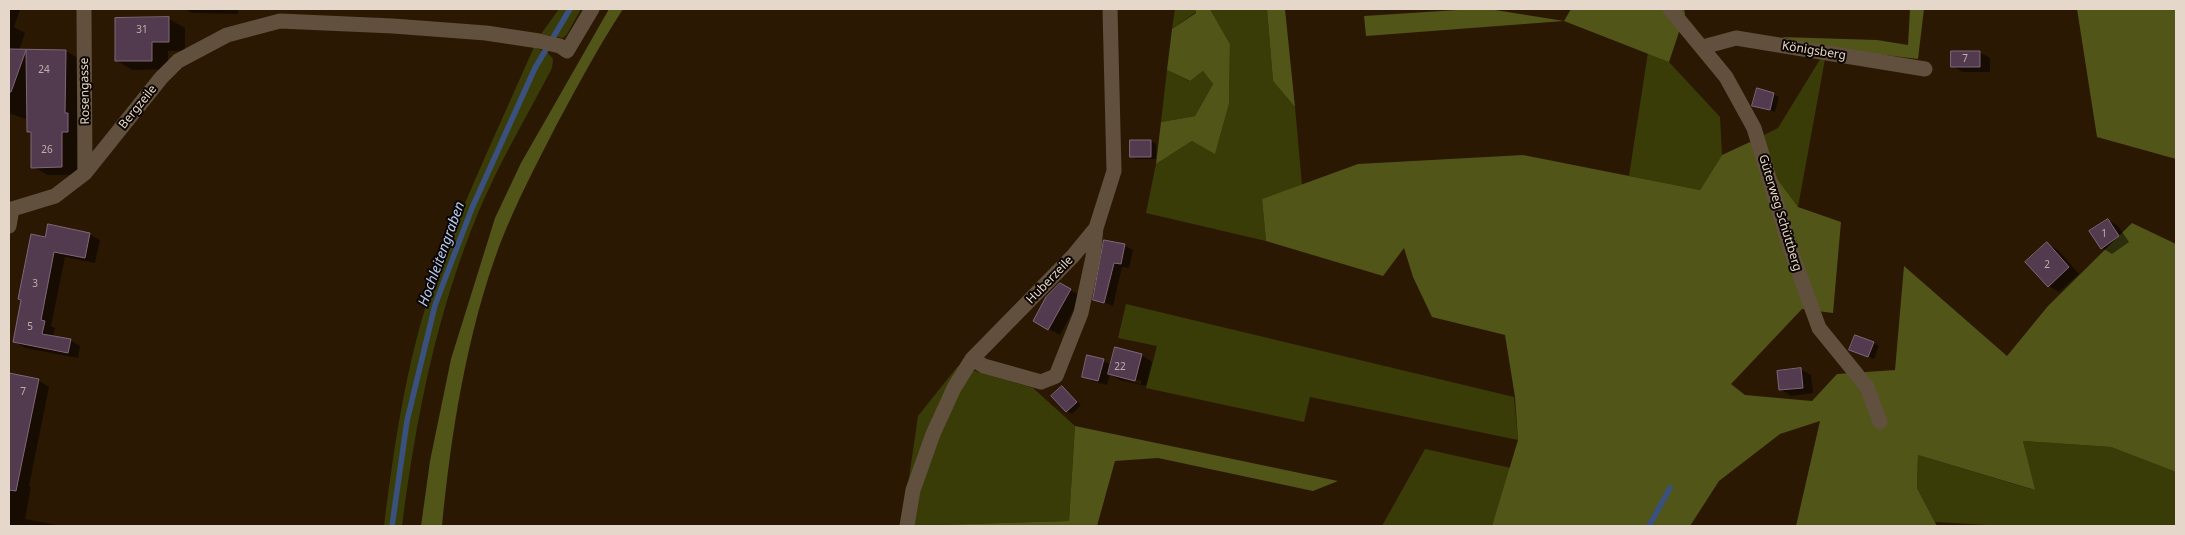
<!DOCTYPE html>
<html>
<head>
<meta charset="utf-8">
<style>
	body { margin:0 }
	#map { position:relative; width:2185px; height:535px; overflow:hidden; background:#2b1803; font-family:"Noto Sans",sans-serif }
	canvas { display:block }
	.frame { position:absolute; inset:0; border:10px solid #e5d8cb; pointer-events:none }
</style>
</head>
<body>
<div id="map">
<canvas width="2185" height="535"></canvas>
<div class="frame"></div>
</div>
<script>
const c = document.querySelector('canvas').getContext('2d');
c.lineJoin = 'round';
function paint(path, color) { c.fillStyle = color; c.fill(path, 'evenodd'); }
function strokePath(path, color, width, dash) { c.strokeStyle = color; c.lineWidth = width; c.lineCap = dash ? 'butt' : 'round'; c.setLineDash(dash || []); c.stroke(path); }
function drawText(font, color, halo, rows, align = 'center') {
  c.font = font + ' "Noto Sans",sans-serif'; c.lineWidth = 4; c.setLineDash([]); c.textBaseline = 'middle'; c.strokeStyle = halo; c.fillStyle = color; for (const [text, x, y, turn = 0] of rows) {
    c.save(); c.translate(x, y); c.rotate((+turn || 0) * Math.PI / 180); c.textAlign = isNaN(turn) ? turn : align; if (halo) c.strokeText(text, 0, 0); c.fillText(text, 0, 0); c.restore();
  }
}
paint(new Path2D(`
	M559 9H581L567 34 563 38 541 34Z
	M1175 9H1196V12L1172 29Z
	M1210 9H1267L1273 81 1295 107 1302 185 1262 199 1266 241 1146 213 1156 164 1192 141 1215 153 1229 104 1230 44Z
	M534 47 548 53 553 59 552 68C527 116 499 163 478 213 436 315 416 418 402 526H384C395 439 408 350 439 267 468 192 502 120 534 47Z
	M1827 48 1798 207 1750 142 1778 128Z
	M1648 52 1669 62 1720 117 1722 155 1700 190 1629 176Z
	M1167 70 1189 81 1203 71 1213 84 1195 116 1161 122Z
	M1126 304 1514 397 1518 440 1310 397 1304 422 1146 388 1157 346 1118 338Z
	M958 366 1033 388 1075 426 1069 521 902 526 918 416Z
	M2023 441 2111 447 2176 472V526H2005L1935 522 1917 488 1918 455 2034 490Z
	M1425 449 1511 468 1492 526H1382Z`), '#3a3c08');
paint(new Path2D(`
	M609 9H623C599 46 578 85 557 124 537 163 516 203 500 244 467 332 451 433 442 526H421L430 461 451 359 495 218 521 163Z
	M1196 9H1210L1230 44 1229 104 1215 154 1192 141 1156 164 1161 122 1195 116 1213 84 1203 71 1190 81 1167 70 1172 29 1196 13Z
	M1267 9H1285L1295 107 1273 81Z
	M1473 9H1489L1564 21 1571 9H1684L1685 14 1669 62 1564 21 1366 36 1364 16Z
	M1910 9H1924L1918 59 1827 48 1781 37 1877 40 1908 45Z
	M2077 9H2176V159L2097 137Z
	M1750 142 1798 207 1841 222 1833 313 1802 309 1731 384 1745 395 1812 401 1837 374 1895 370 1904 266 2007 356 2048 306 2132 223 2176 244V472L2111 447 2023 441 2035 490 1918 455 1917 488 1937 526H1796L1820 421 1780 434 1719 481 1690 526H1492L1518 440 1515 397 1505 335 1432 317 1413 277 1404 248 1383 276 1266 241 1262 199 1358 164 1523 155 1700 190 1722 155Z
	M1075 426 1338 481 1313 491 1158 458 1115 461 1097 526H902L1069 521Z`), '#515518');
paint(new Path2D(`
	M9 9 20 10 14 27 25 33 19 51H66L81 60 83 140H77V175H48L33 167 32 134 28 131V120L9 113Z
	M184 9H238V14L192 13Z
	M169 19 185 28V51H168V69L132 70 116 60Z
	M1979 52 1990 58V72H1963L1952 66Z
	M1774 94 1779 97 1775 112 1754 105Z
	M1151 141 1156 144V159H1136L1131 156Z
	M2108 220 2118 226 2129 242 2112 254 2102 248Z
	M89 234 100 240 95 263 65 257 51 326 55 328 53 337 70 340 80 346 78 358 25 348 15 342 46 238Z
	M1105 241 1124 245 1133 250 1129 268 1122 267 1113 306 1095 299Z
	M2047 244 2058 250 2079 274 2059 292 2049 286Z
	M1060 284 1081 296 1060 335 1034 321Z
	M1874 343 1879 346 1874 359 1851 350Z
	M1142 355 1152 362 1146 386 1120 380 1110 374 1107 385 1092 381 1083 376 1103 361 1112 365ZM1120 376 1141 381V384L1120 378Z
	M1800 369 1811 375 1813 393 1791 396 1780 389Z
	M9 375 38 380 49 387 29 486 31 487 25 519 62 526 9 525Z
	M1063 387 1081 405 1072 414 1066 411Z`), '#0007');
strokePath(new Path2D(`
	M392 526 407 421 435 305 472 208 535 68 570 9
	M1649 526 1670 488`), '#3a517f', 5.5);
const building = new Path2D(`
	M169 17V42H152V61H115V18Z
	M9 49 66 50 65 113H68V132H62V167L31 168V132H27L26 50 11 92H9Z
	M1951 51H1980V67H1951Z
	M1757 88 1774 93 1770 110 1752 106Z
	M1130 140H1151V157H1130Z
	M2108 219 2119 236 2101 249 2089 231Z
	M48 224 90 233 85 258 54 252 41 320 45 321 42 334 71 339 68 353 13 342 21 300 18 299 31 234 45 237Z
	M1104 240 1125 244 1121 264 1114 263 1104 303 1093 300Z
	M2047 242 2069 267 2048 287 2025 262Z
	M1060 283 1071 289 1048 330 1033 321 1046 297Z
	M1855 335 1874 342 1868 357 1849 350Z
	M1115 347 1142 354 1135 381 1108 374Z
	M1087 355 1104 359 1098 381 1082 377Z
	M1801 368 1803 388 1779 390 1777 371Z
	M9 373 39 379 16 491 9 490Z
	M1062 386 1077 402 1066 412 1051 396Z`);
paint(building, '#523a4f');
strokePath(building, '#80667c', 1);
strokePath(new Path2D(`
	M84 9 85 173
	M1670 9 1726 77 1754 128 1790 248 1819 328 1867 387 1880 422
	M1703 47 1736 38 1925 69
	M9 210 55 196 85 173 161 78 178 61 227 35 280 21 393 26 486 33 539 41 560 46 567 51 592 9
	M9 226 12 209
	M972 359 984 366 1041 382 1056 376 1081 313 1093 257 1096 228
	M907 526 913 490 933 434 954 388 972 359 1073 256 1096 228 1114 171 1110 9`), '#61503d', 15);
drawText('10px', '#c0b0ac', null, [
	["31",142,30],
	["7",1965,59],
	["24",44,70],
	["26",47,150],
	["1",2104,234],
	["2",2047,265],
	["3",35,284],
	["5",30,327],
	["22",1120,367],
	["7",23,392]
]);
drawText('12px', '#e5d8cb', '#0d0601', [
	["Königsberg",1814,51,9],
	["Rosengasse",85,91,-91],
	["Bergzeile",138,107,-51],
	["Güterweg Schüttberg",1780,213,73],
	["Huberzeile",1050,280,-46]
]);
drawText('italic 14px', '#b2caf6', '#0d0601', [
	["Hochleitengraben",442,254,-70]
]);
</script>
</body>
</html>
